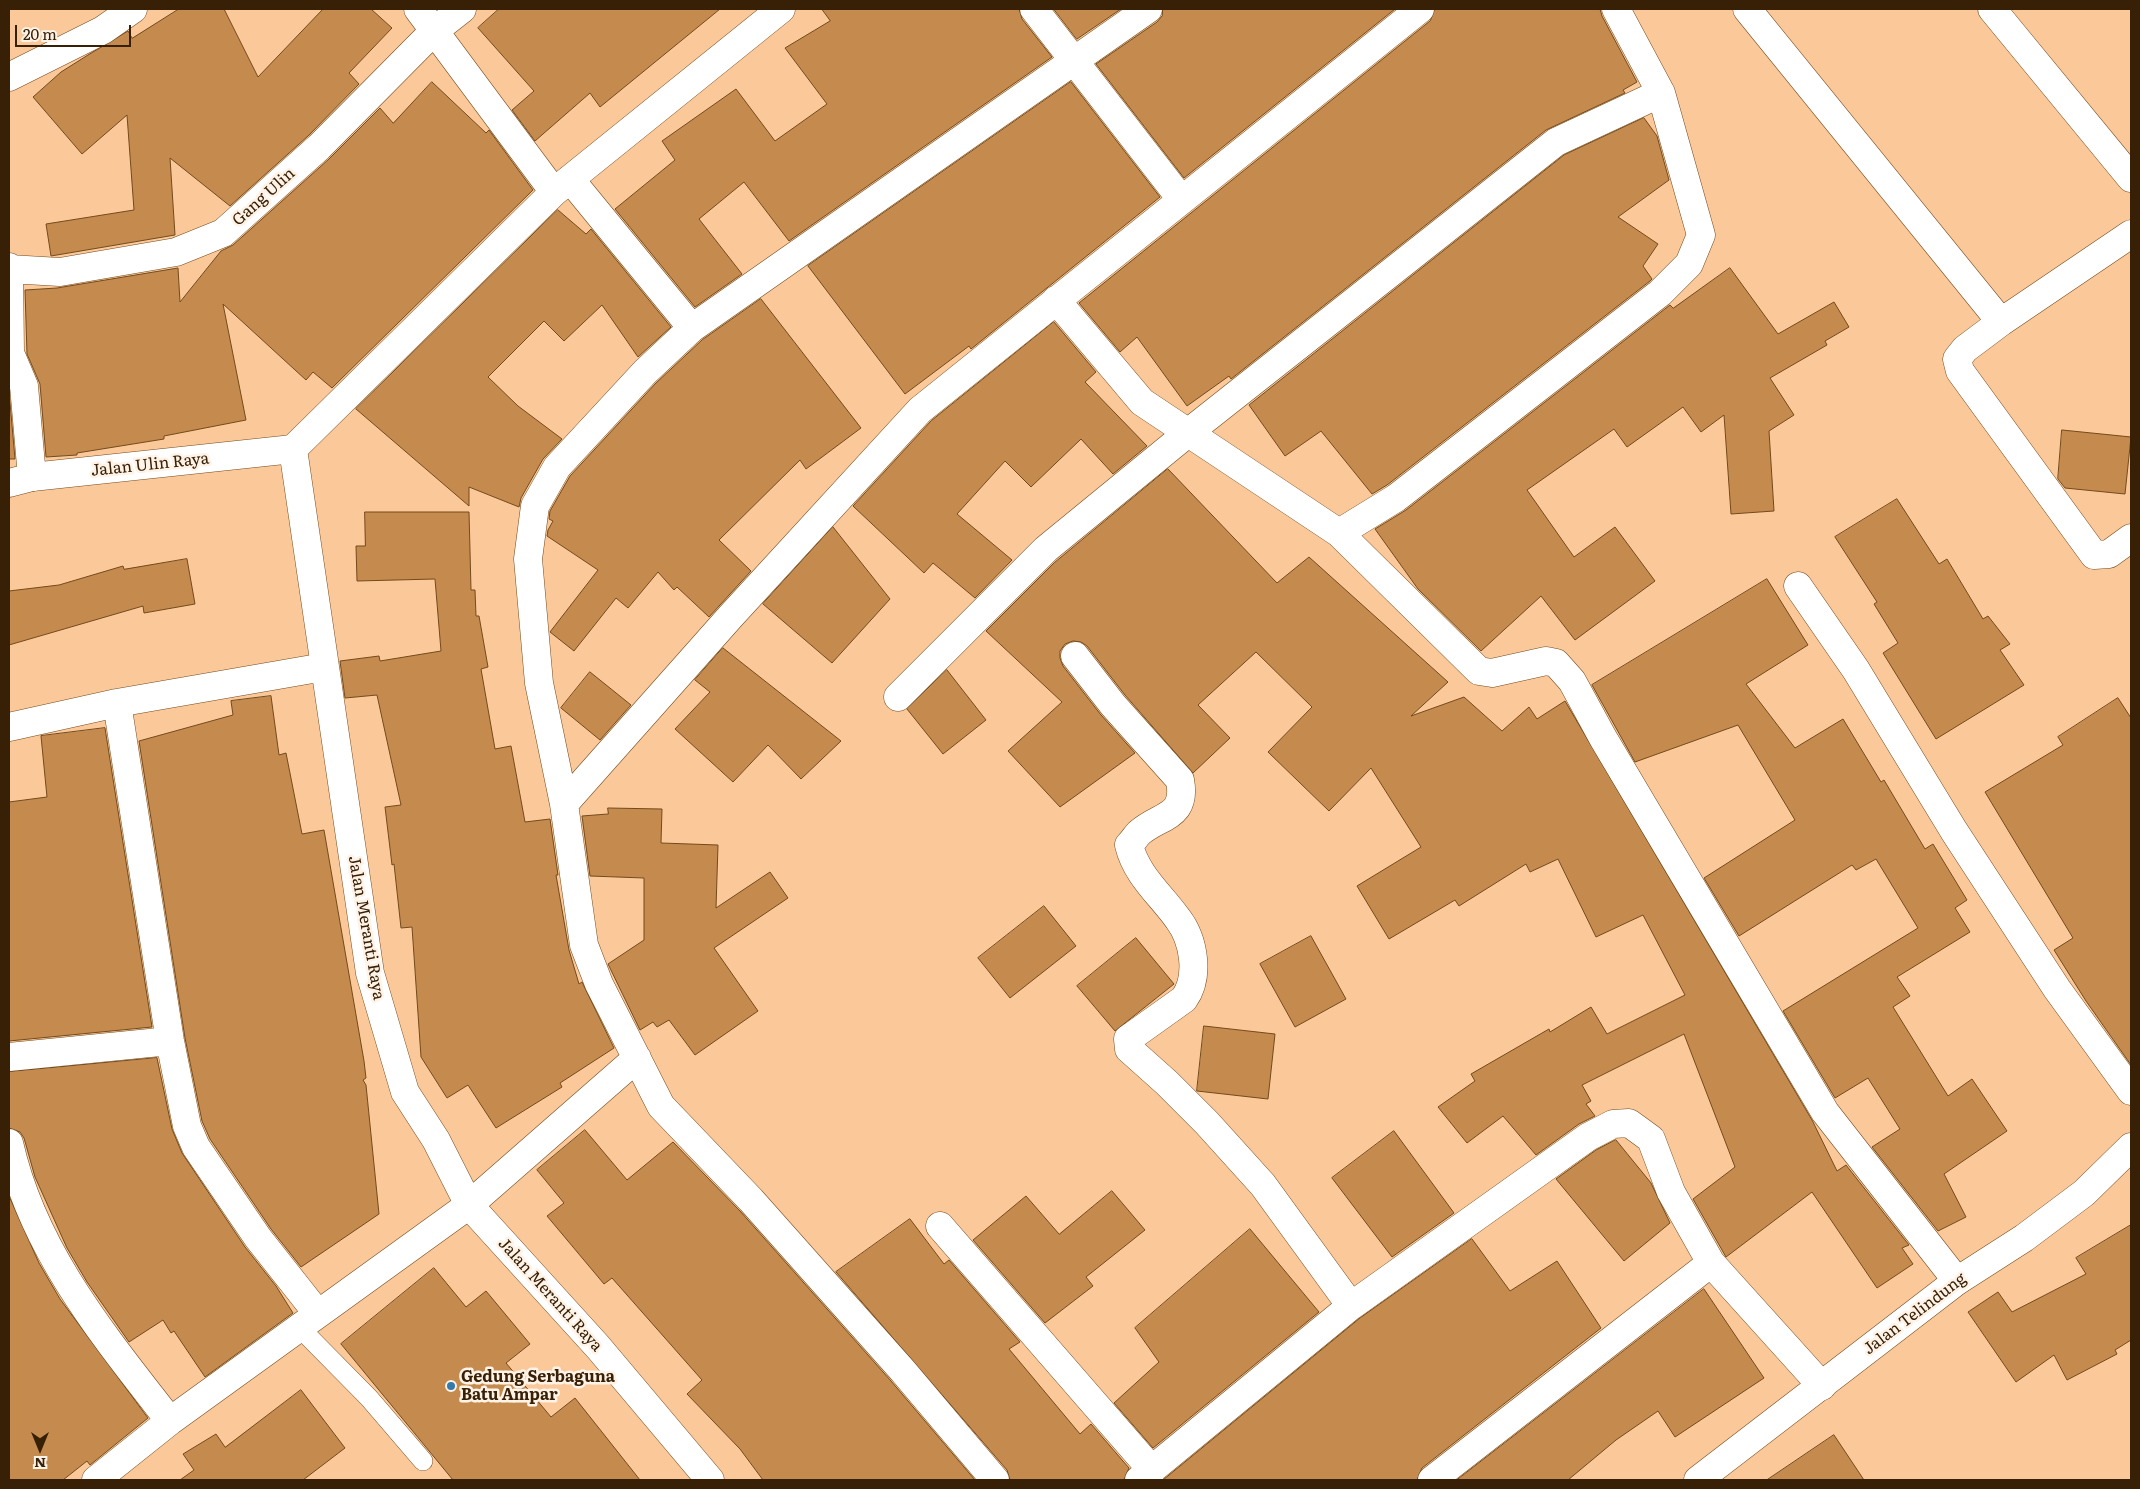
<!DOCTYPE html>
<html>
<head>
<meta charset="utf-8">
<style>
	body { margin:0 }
	#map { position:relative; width:2140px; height:1489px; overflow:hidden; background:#fac899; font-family:Literata,serif }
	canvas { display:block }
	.frame { position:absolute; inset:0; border:10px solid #372006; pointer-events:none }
	.north { position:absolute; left:15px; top:1424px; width:50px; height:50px; -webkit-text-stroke:4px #fff2e6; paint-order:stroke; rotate:180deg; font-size:14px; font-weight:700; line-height:20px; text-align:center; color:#372006 }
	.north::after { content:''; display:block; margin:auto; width:18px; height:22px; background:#372006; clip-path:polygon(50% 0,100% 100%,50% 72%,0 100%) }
	.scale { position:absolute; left:15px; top:25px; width:116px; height:22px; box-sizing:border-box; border:2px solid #372006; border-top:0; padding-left:6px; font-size:15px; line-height:18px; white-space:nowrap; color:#372006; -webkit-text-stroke:4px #fff2e6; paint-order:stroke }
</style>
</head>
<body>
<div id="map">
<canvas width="2140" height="1489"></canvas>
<div class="frame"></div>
<div class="north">N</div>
<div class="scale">20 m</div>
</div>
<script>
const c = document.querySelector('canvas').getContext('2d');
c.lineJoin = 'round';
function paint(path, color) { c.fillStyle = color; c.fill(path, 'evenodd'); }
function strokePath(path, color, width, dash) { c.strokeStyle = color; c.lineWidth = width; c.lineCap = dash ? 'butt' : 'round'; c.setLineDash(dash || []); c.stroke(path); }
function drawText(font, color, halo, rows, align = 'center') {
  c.font = font + ' Literata,serif'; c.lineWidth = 5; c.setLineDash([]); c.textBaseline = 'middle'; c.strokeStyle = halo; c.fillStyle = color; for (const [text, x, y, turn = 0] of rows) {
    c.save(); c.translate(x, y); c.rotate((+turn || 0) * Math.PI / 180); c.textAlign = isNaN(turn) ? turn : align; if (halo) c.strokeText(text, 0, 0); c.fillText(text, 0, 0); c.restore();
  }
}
const building = new Path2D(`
	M179 9H224L258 77 323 9H371L392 28 349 73 359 84 308 136 230 206 170 158 175 235 51 256 46 224 134 210 127 115 82 154 33 97 61 72 88 55 128 31 132 38Z
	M499 9H720L600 107 590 93 535 141 512 110 534 91 478 28Z
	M822 9H1019L1022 19 1052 57 789 241 744 182 699 219 742 274 695 307 615 209 675 160 662 141 736 89 775 141 827 104 785 48 830 21Z
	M1054 9H1121L1077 39Z
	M1163 9H1395L1184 178 1096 64 1157 22 1162 16Z
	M1435 9H1600L1602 16 1637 82 1623 90 1625 93 1546 130 1231 379 1229 376 1187 406 1137 337 1120 352 1079 303 1430 21Z
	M432 82 486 133 489 130 533 190 332 388 313 372 306 380 223 304 246 420 164 436V439L77 453V455L46 457 40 384 27 354 25 290 57 288 178 268 180 302 221 251 233 245 329 159 380 108 393 123Z
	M1071 82 1160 197 971 349 969 346 905 394 808 266Z
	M1644 118 1657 136 1669 180 1618 217 1658 244 1643 266 1652 279 1650 281 1387 485 1372 494 1321 431 1285 456 1249 405 1564 155Z
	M558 210 586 234 591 229 671 327 638 357 602 305 564 341 544 321 488 377 518 406 562 439 543 459 521 498 519 507 469 487V506L356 409Z
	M1730 268 1778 334 1834 302 1849 327 1825 341 1827 345 1770 378 1794 415 1769 431 1774 511 1731 514 1724 415 1701 432 1683 407 1627 447 1614 429 1527 490 1574 557 1615 527 1655 581 1575 640 1541 596 1481 651 1418 589 1375 529 1406 510 1670 305 1673 308Z
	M761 299 861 428 806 469 800 460 719 540 751 571 709 617 677 587 674 590 658 572 628 608 616 598 574 651 550 632 598 570 547 536 548 530 553 521 549 519 550 511 570 476 656 383 702 340Z
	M1054 322 1096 372 1085 382 1147 446 1113 474 1081 439 1031 487 1005 461 957 514 1012 560 975 598 933 563 924 573 853 506 931 421Z
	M9 391 15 459H9Z
	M2062 430 2131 437 2125 494 2065 488 2058 479Z
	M1168 469 1277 583 1309 557 1448 682 1411 716 1464 697 1502 731 1529 707 1537 719 1565 701 1812 1120 1837 1171 1846 1165 1909 1245 1902 1248 1913 1264 1877 1288 1812 1192 1726 1257 1693 1199 1735 1167 1684 1034 1582 1085 1591 1101 1586 1104 1595 1116 1579 1124 1536 1155 1503 1116 1467 1143 1438 1107 1475 1081 1471 1074 1549 1029 1550 1032 1591 1007 1607 1034 1685 995 1643 915 1596 937 1558 859 1530 872 1526 864 1459 906 1455 900 1389 939 1357 886 1421 847 1371 768 1329 811 1268 752 1312 707 1256 652 1198 705 1230 738 1193 773 1125 695 1087 646 1081 642 1073 641 1065 644 1060 651V658L1063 666 1101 715 1135 753 1060 807 1008 751 1062 702 986 631 1054 563Z
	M1897 499 1939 564 1947 559 1983 619 1988 616 2010 644 2000 650 2024 685 1936 739 1883 653 1898 643 1874 604 1877 602 1835 537Z
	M365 512H469L471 590H475L476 616H479L488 667 481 669 495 749 511 746 525 822 550 819 558 875H556L569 950 579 984 582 982 614 1048 560 1083 562 1087 496 1128 468 1085 447 1098 421 1057 412 927 401 928 394 864 392 865 385 807 401 805 377 695 345 698 340 661 379 656 380 661 441 651 435 579 357 581 356 546H365Z
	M833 527 890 599 832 663 763 604Z
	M187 559 195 604 144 613 143 606 9 645V591L59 585 123 566 124 569Z
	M1767 579 1808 645 1746 684 1795 748 1843 719 1881 782 1884 780 1925 849 1933 844 1967 900 1955 908 1970 932 1897 977 1910 996 1893 1007 1948 1096 1972 1079 2007 1131 1944 1174 1966 1217 1938 1231 1872 1147 1900 1129 1868 1078 1835 1098 1783 1011 1918 928 1876 859 1856 870 1852 865 1739 936 1704 878 1795 820 1738 725 1635 762 1592 685Z
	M723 648 841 741 801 779 768 745 733 782 675 729 710 692 695 680Z
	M947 670 986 720 943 754 907 709Z
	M590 672 631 705 600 740 561 708Z
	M271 696 279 755 286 753 302 834 324 830 364 1061 366 1078 363 1080 366 1085 379 1214 301 1267 271 1229 210 1139 202 1121 185 1038 139 741 233 715 231 701Z
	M2118 698 2131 718V1065L2086 1001 2054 950 2073 938 1985 792 2063 745 2058 737Z
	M105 728 152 1027 9 1041V802L47 797 41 736Z
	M608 808 662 809 661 843 718 845 716 908 770 872 788 898 714 948 758 1011 695 1055 669 1020 657 1027 653 1022 640 1030 608 964 644 940V878L590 876 582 816 608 814Z
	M1044 906 1076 946 1010 998 978 958Z
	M1311 936 1346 999 1295 1027 1260 964Z
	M1136 938 1174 984 1115 1031 1077 986Z
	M1204 1026 1275 1034 1268 1099 1197 1091Z
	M157 1058 172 1129 182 1153 245 1247 276 1286 293 1313 205 1377 174 1331 171 1333 163 1320 129 1342 87 1282 67 1248 35 1177 24 1138 20 1132 9 1128V1072Z
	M585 1130 627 1180 673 1142 740 1211 891 1381 975 1480H763L740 1449 687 1394 702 1380 612 1278 604 1284 547 1216 564 1203 537 1170Z
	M1394 1131 1454 1213 1392 1257 1332 1178Z
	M1616 1140 1651 1183 1670 1223 1624 1261 1556 1179 1596 1150Z
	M1112 1191 1145 1230 1086 1277 1093 1286 1045 1323 973 1240 1026 1196 1059 1234Z
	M9 1196 39 1263 60 1299 148 1418 90 1465 87 1461 63 1480H9Z
	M910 1219 944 1264 949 1260 1020 1342 1009 1349 1080 1434 1091 1424 1129 1468 1124 1480H1010L1007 1470 836 1272Z
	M2131 1225V1340L2115 1350 2117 1354 2067 1380 2054 1355 2016 1382 1968 1312 1998 1292 2012 1312 2086 1274 2076 1258Z
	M1250 1229 1319 1312 1153 1448 1114 1403 1159 1362 1135 1328Z
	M1472 1239 1510 1291 1557 1261 1601 1328 1422 1468 1417 1480H1163L1360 1318Z
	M434 1268 466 1307 486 1291 530 1344 506 1363 551 1417 575 1398 640 1480H453L341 1344Z
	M1704 1289 1764 1378 1675 1437 1658 1411 1616 1440 1568 1480H1457Z
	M301 1390 345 1448 303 1480H180L194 1470 183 1454 216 1434 225 1447Z
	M1834 1435 1864 1480H1767Z`);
paint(building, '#c48a4e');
strokePath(building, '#744a1b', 1);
const service = new Path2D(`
	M299 1327 369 1398 423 1461`);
const minor = new Path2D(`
	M418 9 554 192
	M1034 9 1181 199
	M1747 9 2001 322 2131 234
	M1992 9 2131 178
	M9 77 103 30 133 9
	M570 179 692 328
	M9 267 10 353 24 386 32 477
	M9 269 60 272 176 252 223 233 319 147 434 31 462 9
	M1056 300 1142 402 1339 533 1396 498 1660 293 1689 264 1701 235 1661 93 1616 9
	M2001 322 1965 349 1957 359 1960 371 2094 555 2109 554 2131 538
	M1339 533 1479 671 1492 673 1546 661 1556 663 1572 681 1603 738 1825 1112 1957 1281
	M1798 586 1856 670 1954 831 2057 989 2131 1091
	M1075 656 1113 705 1180 780C1187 818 1161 814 1139 833 1136 836 1133 841 1129 845 1136 875 1161 895 1178 919 1194 940 1200 977 1184 999L1128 1039 1129 1049 1167 1083 1207 1123 1263 1185 1351 1306
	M898 697 1046 549 1189 432 1556 142 1661 93
	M117 703 170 1041 187 1126 196 1147 258 1238 318 1314
	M9 727 117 703 324 667
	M564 804 730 617 920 410 1420 9
	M9 1057 170 1041
	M9 1143C33 1251 104 1336 170 1421
	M940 1226 1152 1470
	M1711 1263 1822 1386
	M96 1480 170 1421 469 1205 637 1058
	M710 1480 598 1347 469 1205 436 1140 405 1092 370 973 293 449 554 192 781 9
	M995 1480 903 1371 751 1200 661 1106 599 984 584 945 564 804 539 683 528 559 535 506 557 467 645 372 692 328 1148 9
	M1139 1480 1351 1306 1588 1137 1613 1124 1629 1123 1651 1139 1671 1192 1711 1263 1432 1480`);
const tertiary = new Path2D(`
	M9 483 32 477 293 449`);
const secondary = new Path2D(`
	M1698 1480 1957 1281 2024 1238 2084 1193 2131 1147`);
strokePath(service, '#754b1d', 20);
strokePath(minor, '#754b1d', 29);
strokePath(tertiary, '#754b1d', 29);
strokePath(secondary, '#754b1d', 29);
strokePath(service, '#fff', 19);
strokePath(minor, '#fff', 28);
strokePath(tertiary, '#fff', 28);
strokePath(secondary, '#fff', 28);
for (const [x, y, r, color] of [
	[451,1386,5,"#357aaf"]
]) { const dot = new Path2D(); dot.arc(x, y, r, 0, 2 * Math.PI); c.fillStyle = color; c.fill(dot); strokePath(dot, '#fff2e6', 2); }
drawText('16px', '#372006', '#fff2e6', [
	["Gang Ulin",264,197,-42],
	["Jalan Ulin Raya",150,465,-6],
	["Jalan Meranti Raya",366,928,80],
	["Jalan Meranti Raya",550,1295,48],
	["Jalan Telindung",1915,1314,-37]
]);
drawText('bold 16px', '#372006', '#fff2e6', [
	["Gedung Serbaguna",461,1377],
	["Batu Ampar",461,1395]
], 'left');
</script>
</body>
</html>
